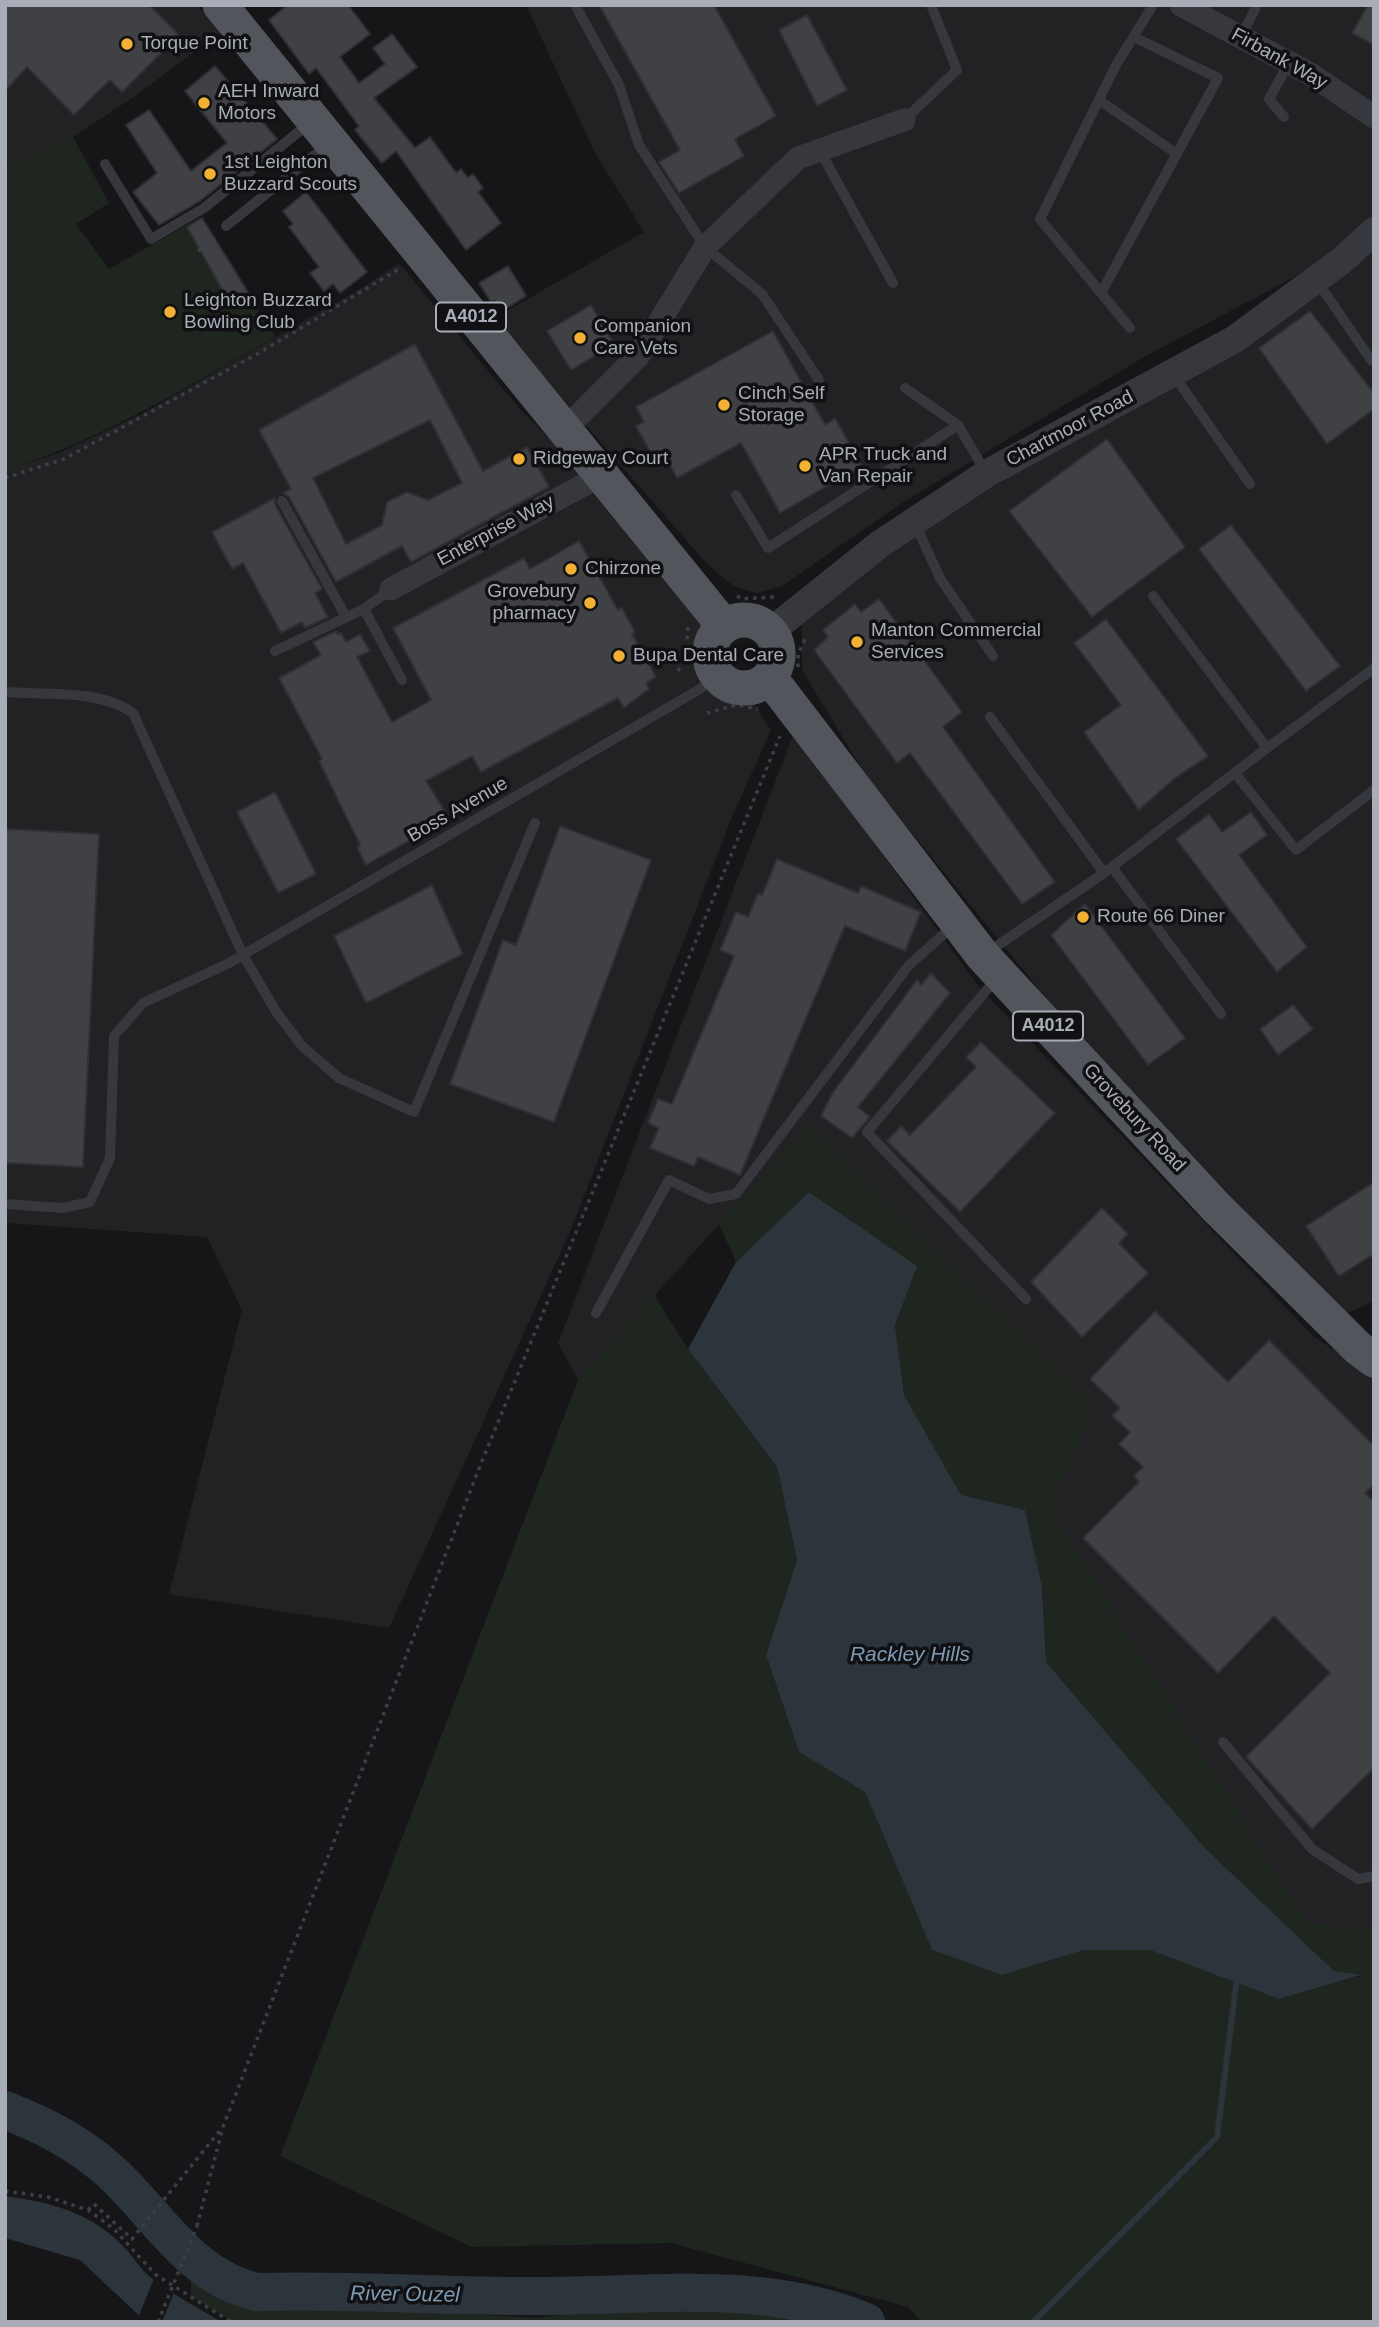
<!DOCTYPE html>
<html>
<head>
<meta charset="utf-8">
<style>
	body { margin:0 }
	#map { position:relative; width:1379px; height:2327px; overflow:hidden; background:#161618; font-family:Helvetica,sans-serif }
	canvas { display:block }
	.frame { position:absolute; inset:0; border:7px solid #a8adb8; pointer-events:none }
</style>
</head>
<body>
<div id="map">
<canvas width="1379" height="2327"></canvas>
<div class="frame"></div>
</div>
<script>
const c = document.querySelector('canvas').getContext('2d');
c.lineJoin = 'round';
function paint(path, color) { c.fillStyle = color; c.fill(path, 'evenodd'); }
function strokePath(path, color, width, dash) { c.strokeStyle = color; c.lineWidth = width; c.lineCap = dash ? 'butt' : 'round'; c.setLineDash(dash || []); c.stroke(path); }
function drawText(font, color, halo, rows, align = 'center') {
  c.font = font + ' Helvetica,sans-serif'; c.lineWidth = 7; c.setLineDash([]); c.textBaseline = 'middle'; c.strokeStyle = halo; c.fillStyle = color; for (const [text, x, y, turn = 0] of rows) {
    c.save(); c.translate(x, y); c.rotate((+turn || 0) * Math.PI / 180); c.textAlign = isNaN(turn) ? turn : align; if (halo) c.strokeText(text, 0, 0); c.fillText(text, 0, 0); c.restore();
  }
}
paint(new Path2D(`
	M5 5H196L223 30 137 95 73 137 5 167Z
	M526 5H1374V215L1328 259 1146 356 902 503 782 586 757 593 735 587 708 565 493 319 644 232 596 155Z
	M1374 237V1301L1343 1315 1065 1021 868 779 802 670V624L851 570Z
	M399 263 518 407 599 490 700 624 771 730 732 817 570 1232 389 1628 169 1594 242 1310 207 1237 5 1223V471L59 453 142 414 363 287Z
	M794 733 979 987 1313 1336 1374 1376V1931L1306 1923 1051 1508 1094 1406 809 1125 578 1380 558 1343Z`), '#222225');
paint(new Path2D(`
	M73 137 109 203 76 224 109 269 201 217 275 337C187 387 102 439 5 471V167Z
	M809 1124 1095 1406 1051 1508 1306 1922 1374 1931V2322H922L908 2307 671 2243 472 2247 280 2156 578 1380 654 1295 688 1349 777 1467 797 1560 766 1655 799 1752 865 1792 932 1950 1002 1975 1084 1950H1150L1279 1999 1359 1976 1334 1971 1204 1847 1046 1662 1042 1587 961 1495 904 1395 895 1325 916 1266 809 1192 736 1262 719 1224Z
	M191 2278 264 2308 374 2309 537 2318 583 2312 629 2313 705 2307 787 2311 817 2322H234L191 2297Z`), '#1e261f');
paint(new Path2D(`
	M809 1192 917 1266 895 1325 904 1395 961 1495 1025 1510 1042 1587 1046 1662 1204 1847 1334 1971 1361 1975 1279 1999 1150 1950H1084L1002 1975 932 1950 865 1792 799 1752 766 1655 797 1560 777 1467 688 1349 736 1262Z
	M5 2196C50 2202 89 2212 121 2244 132 2254 139 2268 149 2276 171 2294 198 2308 222 2322H146L80 2260 5 2238Z`), '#2c353c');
paint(new Path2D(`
	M155 2276 175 2290 162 2322H141L138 2318Z`), '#161618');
strokePath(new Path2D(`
	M1033 2322 1217 2137 1236 1985`), '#2c353c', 6);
strokePath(new Path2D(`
	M5 2110C45 2126 79 2143 111 2172 159 2216 189 2276 256 2292 352 2289 448 2297 544 2296 653 2296 763 2279 866 2322`), '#2c353c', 38);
const building = new Path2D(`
	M5 5H149L179 35 122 92 110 80 74 115 27 67 5 91Z
	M288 5H348L370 34 340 57 359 83 385 64 373 48 392 34 417 67 374 98 415 148 430 137 456 173 461 169 468 178 473 174 483 188 478 192 501 223 466 250 396 151 382 163 355 130 359 126 316 68 309 74 269 20Z
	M599 5H714L776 116 735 139 744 156 679 193 659 162 680 150Z
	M1368 5H1374V45L1352 33Z
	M807 15 847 90 817 106 779 30Z
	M215 66 277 139 200 201 159 225 133 192 157 173 126 125 149 110 191 171 227 143 185 91Z
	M306 192 367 272 340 293 333 284 324 291 310 273 319 267 289 227 293 224 283 211Z
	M202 218 251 297 233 309 187 227Z
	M508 266 526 296 502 311 494 300 491 302 479 283Z
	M591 305 614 344 571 370 547 331Z
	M1310 311 1374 393V409L1327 444 1259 348Z
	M773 331 825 425 835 418 862 466 780 513 741 443 677 478 669 463 659 468 636 426 644 422 636 407Z
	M415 344 483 471 527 447 549 487 411 562 402 546 336 582 289 497 283 493 291 489 259 430ZM430 420 462 483 428 500 407 492 387 502 382 525 346 544 313 478Z
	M1107 439 1185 547 1092 617 1009 511Z
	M275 498V505L322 589 315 593 328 617 305 628 302 622 281 633 243 563 232 569 212 532Z
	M1231 525 1340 666 1306 691 1199 549Z
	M579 541 618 610 622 608 635 632 632 634 656 677 646 683 649 689 624 708 618 698 481 772 472 756 426 781 449 818 366 865 357 847 360 845 319 761 322 759 279 678 321 655 313 642 336 631 337 634 341 633 346 642 360 634 370 651 357 657 392 722 431 700 393 628 524 558 530 569Z
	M879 599 962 712 943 727 1055 882 1022 904 910 753 897 763 814 650 828 637 823 630 855 604 861 612Z
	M1106 619 1208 756 1175 778 1139 810 1084 732 1121 705 1074 643Z
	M275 792 316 874 278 893 237 812Z
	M1251 812 1267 835 1239 855 1307 947 1277 972 1176 839 1209 814 1222 832Z
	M560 826 651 860 554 1122 450 1084 503 940 516 945Z
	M5 829 99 834 83 1167 5 1163Z
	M777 859 858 893 861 886 921 912 905 951 845 926 740 1175 698 1157 694 1166 650 1148 659 1128 648 1123 658 1099 672 1104 734 956 720 950 736 912 748 917 758 893 762 895Z
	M432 885 463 954 366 1003 334 936Z
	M1085 904 1185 1038 1148 1065 1051 935Z
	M931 973 950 993 858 1107 870 1117 852 1138 821 1116 833 1092 917 980 921 985Z
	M1293 1005 1313 1029 1278 1055 1260 1029Z
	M981 1042 1055 1113 960 1212 887 1141 901 1126 910 1135 976 1067 966 1057Z
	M1374 1182V1254L1339 1276 1306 1226Z
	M1102 1208 1128 1234 1119 1243 1148 1273 1082 1337 1031 1282Z
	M1155 1311 1228 1382 1269 1340 1374 1446V1485L1365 1493 1374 1502V1768L1312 1829 1246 1757 1330 1673 1274 1616 1218 1673 1083 1538 1139 1482 1134 1476 1143 1467 1119 1444 1130 1432 1112 1416 1120 1408 1090 1379Z`);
paint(building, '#404145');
strokePath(building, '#303034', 2);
strokePath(new Path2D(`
	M198 251 216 239
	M5 478 64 459 259 353 399 269
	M737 596 742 599 774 597
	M798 667V654L807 635
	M678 671 686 656 688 626
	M707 713 737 705 758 709
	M5 2191 48 2197 88 2210 114 2229 156 2275 231 2322
	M88 2210 94 2204 132 2239 222 2128
	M197 2226 223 2127 480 1466 780 736`), '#3d3f44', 3.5, [3.5, 5]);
strokePath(new Path2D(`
	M575 5 619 85 639 145 705 247 762 294 819 380
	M1241 37 1257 5
	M1099 100 1177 154
	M1284 117 1269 99 1289 63
	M904 120 957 70 931 5
	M820 151 893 283
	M105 164 151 239 204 208 311 122
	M226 226 327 145
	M1317 281 1371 360
	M1101 293 1218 78 1134 37
	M1130 328 1040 219 1116 65 1153 5
	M1173 374 1250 484
	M905 388 958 425 985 471
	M736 495 768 548 958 425
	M282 501 346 617
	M915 524 940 578 993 656
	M364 609 402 680
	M275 651 364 609 391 589
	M5 692C45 695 100 689 133 713L243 955 275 1010 302 1046 339 1078 414 1112 535 823
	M990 717 1104 873
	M1267 748 1374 668
	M1235 773 1296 850 1374 790
	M1112 867 1221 1014
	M988 952 1104 873 1267 748 1153 596
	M996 979 867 1132 1026 1299
	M5 1204 63 1208 90 1202 110 1158 114 1036 143 1003 229 963 700 689 717 676
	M596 1313 669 1180 709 1199 736 1194 909 965 953 926
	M1223 1742 1312 1849 1358 1879 1374 1876`), '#37383d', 10);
strokePath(new Path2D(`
	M1181 5 1312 75 1374 117
	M565 429 639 355 705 247 798 158 904 120
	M391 589 602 475`), '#37383d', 23);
strokePath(new Path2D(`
	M770 632 880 544 986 474 1235 339 1341 261 1374 231`), '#37383d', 28);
strokePath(new Path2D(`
	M220 5 724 626
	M710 654a34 34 0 1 1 68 0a34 34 0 1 1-68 0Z
	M770 678 983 956 1215 1206 1358 1348 1374 1360`), '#53555c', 35);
strokePath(new Path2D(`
	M158 2322 197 2226`), '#3d3f44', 3.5, [3.5, 5]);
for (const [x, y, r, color] of [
	[127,44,7,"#f2b134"],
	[204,103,7,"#f2b134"],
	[210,174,7,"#f2b134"],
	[170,312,7,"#f2b134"],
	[580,338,7,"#f2b134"],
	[724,405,7,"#f2b134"],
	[519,459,7,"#f2b134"],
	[805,466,7,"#f2b134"],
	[571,569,7,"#f2b134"],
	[590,603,7,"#f2b134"],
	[857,642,7,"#f2b134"],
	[619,656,7,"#f2b134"],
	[1083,917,7,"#f2b134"]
]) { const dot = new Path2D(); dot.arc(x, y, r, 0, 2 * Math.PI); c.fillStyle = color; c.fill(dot); strokePath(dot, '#111113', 2.5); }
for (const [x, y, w] of [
	[471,317,70],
	[1048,1026,70]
]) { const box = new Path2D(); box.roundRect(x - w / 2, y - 14.5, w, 29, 5); c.fillStyle = '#111113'; c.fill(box); strokePath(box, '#a8adb8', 2); }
drawText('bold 18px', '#a8adb8', null, [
	["A4012",471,317],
	["A4012",1048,1026]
]);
drawText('19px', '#a8adb8', '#111113', [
	["Torque Point",141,44],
	["AEH Inward",218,92],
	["Motors",218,114],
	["1st Leighton",224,163],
	["Buzzard Scouts",224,185],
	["Leighton Buzzard",184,301],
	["Bowling Club",184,323],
	["Companion",594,327],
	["Care Vets",594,349],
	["Cinch Self",738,394],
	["Storage",738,416],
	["APR Truck and",819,455],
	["Van Repair",819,477],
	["Ridgeway Court",533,459],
	["Chirzone",585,569],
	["Grovebury",576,592,"right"],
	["pharmacy",576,614,"right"],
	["Manton Commercial",871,631],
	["Services",871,653],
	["Bupa Dental Care",633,656],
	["Route 66 Diner",1097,917]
], 'left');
drawText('19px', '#a8adb8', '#111113', [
	["Firbank Way",1279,59,29],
	["Chartmoor Road",1070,429,-28],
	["Enterprise Way",496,531,-28],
	["Boss Avenue",458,810,-30],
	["Grovebury Road",1134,1118,47]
]);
drawText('italic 21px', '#7f9bb3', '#111113', [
	["Rackley Hills",910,1655],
	["River Ouzel",405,2295,1]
]);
</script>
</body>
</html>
